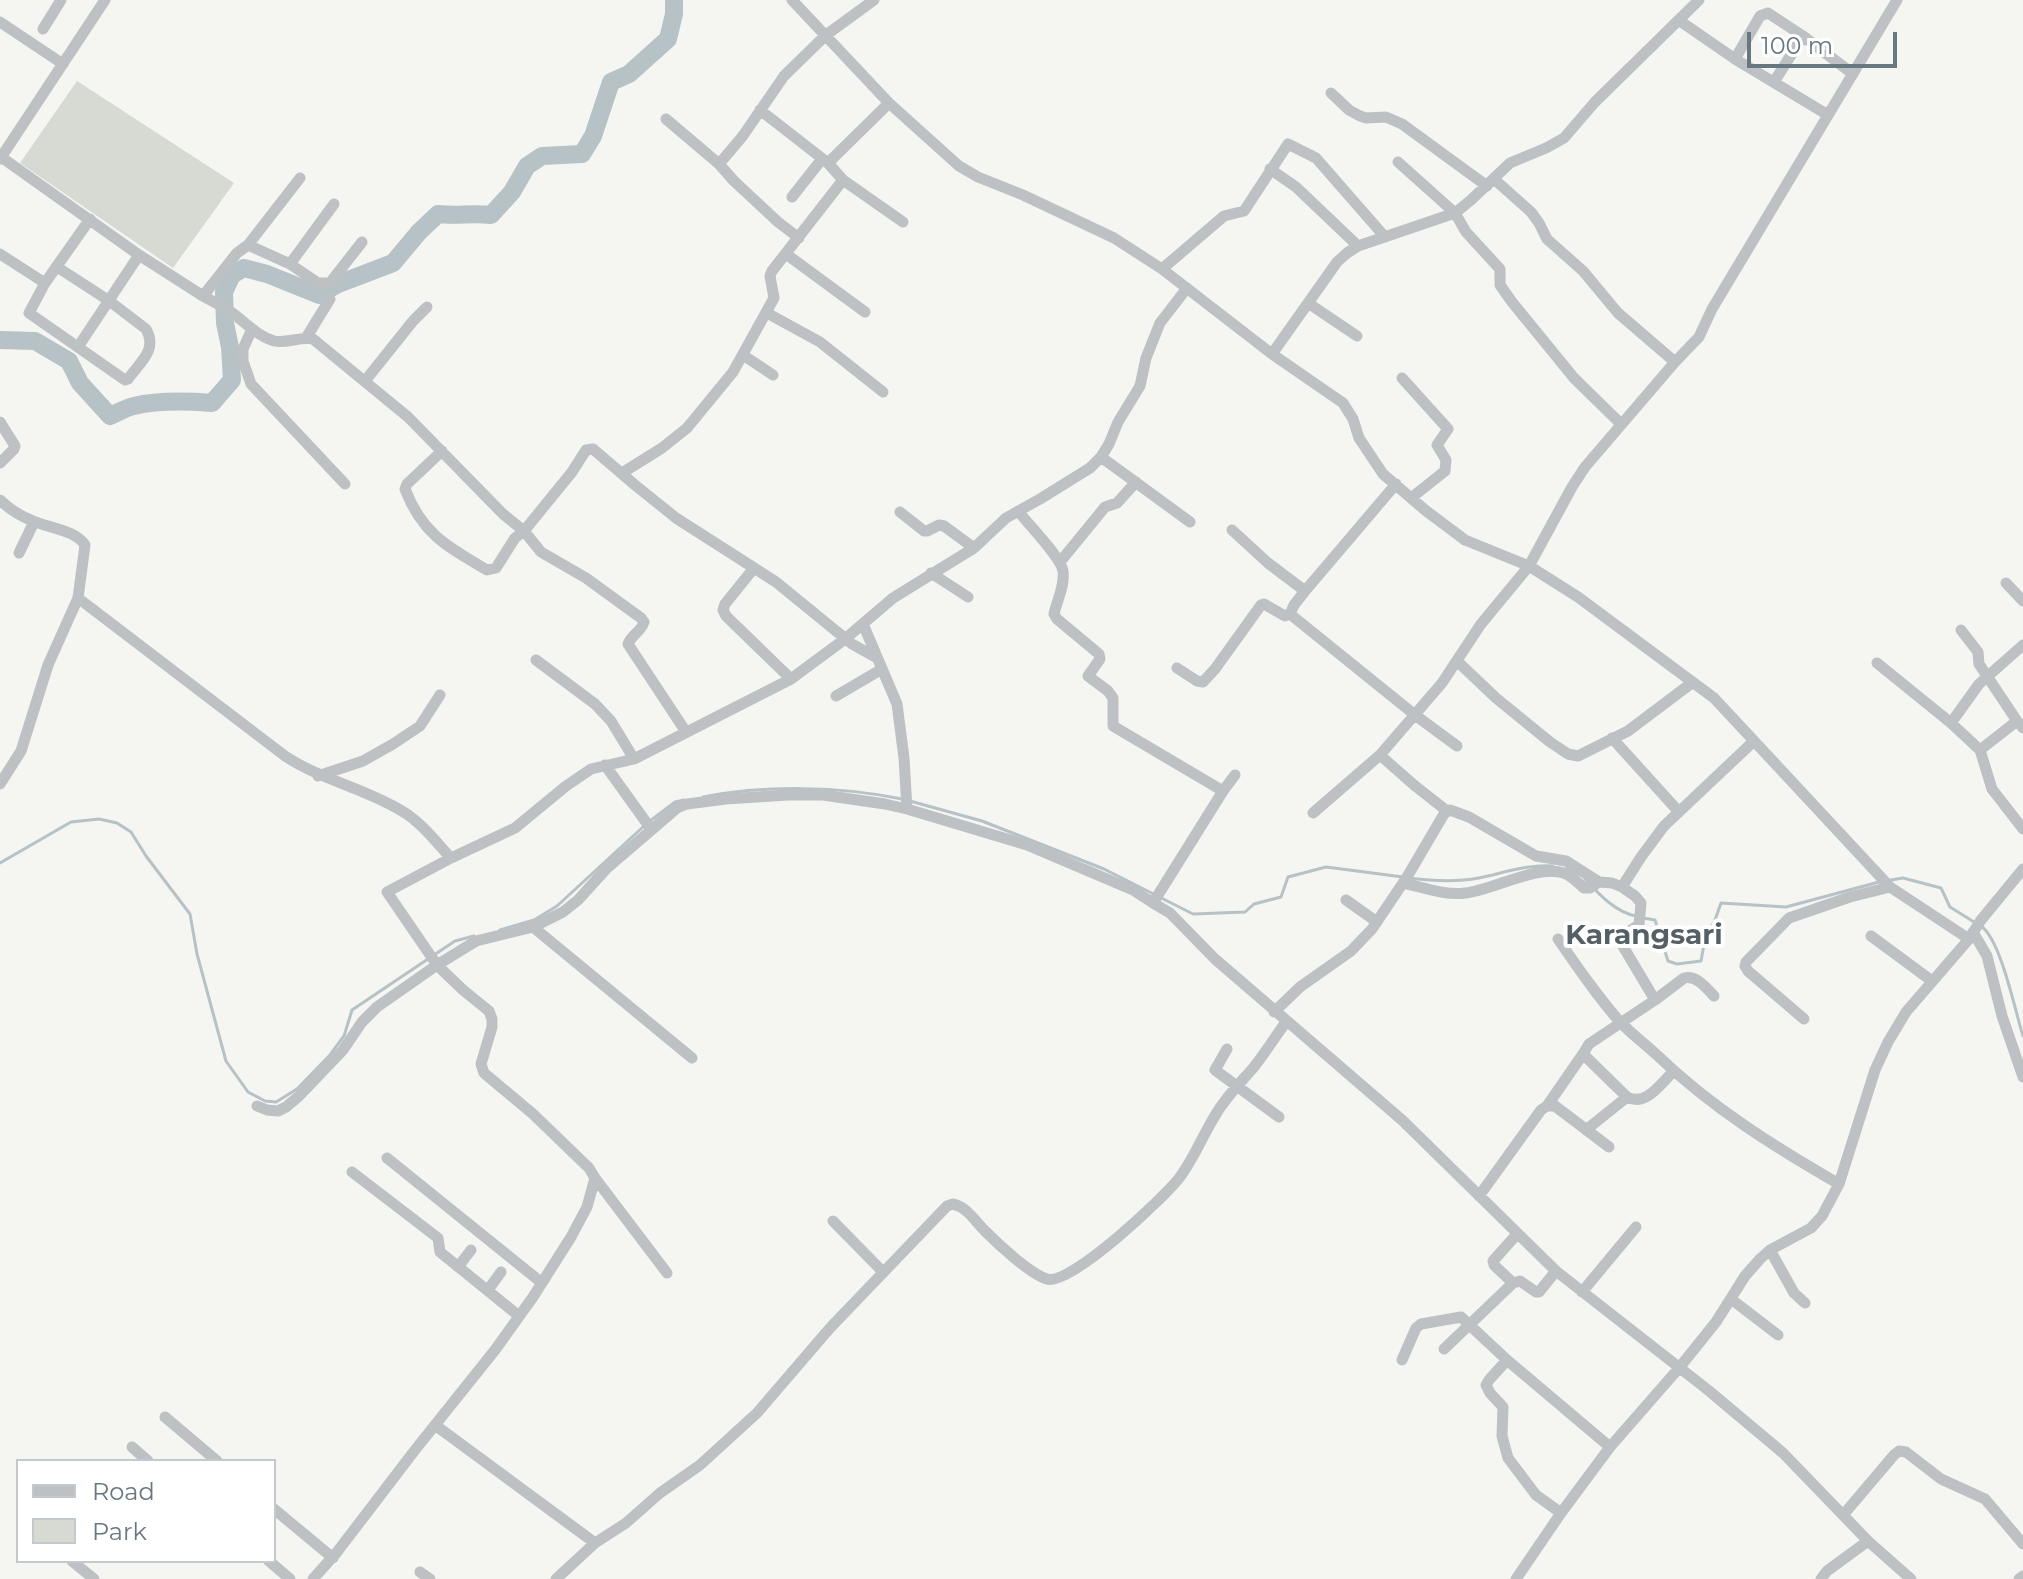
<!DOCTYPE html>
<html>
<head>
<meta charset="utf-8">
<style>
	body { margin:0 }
	#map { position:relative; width:2023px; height:1579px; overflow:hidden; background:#f5f5f2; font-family:Montserrat,sans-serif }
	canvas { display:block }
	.legend { position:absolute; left:16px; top:1459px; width:260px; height:104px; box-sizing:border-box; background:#fff; border:2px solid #c3c9cc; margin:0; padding:10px 14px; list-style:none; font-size:24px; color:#687880 }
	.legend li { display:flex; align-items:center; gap:16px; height:40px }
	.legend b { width:40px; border:2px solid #c3c9cc }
	.scale { position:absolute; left:1747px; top:32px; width:150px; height:36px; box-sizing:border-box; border:4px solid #687880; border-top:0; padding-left:10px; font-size:24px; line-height:28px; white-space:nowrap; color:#687880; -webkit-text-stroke:6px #fff; paint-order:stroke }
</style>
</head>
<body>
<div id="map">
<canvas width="2023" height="1579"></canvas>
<ul class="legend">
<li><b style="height:10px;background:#bdc1c4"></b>Road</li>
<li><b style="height:22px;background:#d6dad2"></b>Park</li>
</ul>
<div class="scale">100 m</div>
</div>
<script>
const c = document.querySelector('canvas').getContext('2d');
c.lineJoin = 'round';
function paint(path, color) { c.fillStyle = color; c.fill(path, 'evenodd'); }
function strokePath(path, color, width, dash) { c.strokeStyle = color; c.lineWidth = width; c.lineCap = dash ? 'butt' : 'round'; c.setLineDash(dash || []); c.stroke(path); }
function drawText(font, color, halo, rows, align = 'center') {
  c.font = font + ' Montserrat,sans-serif'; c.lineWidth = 8; c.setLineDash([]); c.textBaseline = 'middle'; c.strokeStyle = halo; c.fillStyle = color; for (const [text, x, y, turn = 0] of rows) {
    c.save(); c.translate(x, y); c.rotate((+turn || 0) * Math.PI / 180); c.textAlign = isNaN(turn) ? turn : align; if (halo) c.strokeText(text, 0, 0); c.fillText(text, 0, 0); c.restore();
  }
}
paint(new Path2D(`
	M77 81 234 183 173 268 20 163Z`), '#d6dad2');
strokePath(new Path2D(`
	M703 797C765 785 840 786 902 799
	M910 801 982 821 1104 869 1193 914 1245 912 1254 904 1281 897 1288 877 1326 867 1403 877
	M650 821 675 802 684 800
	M0 863 71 822 99 819 117 823 131 832 146 856 190 914 197 954 226 1061 248 1092 265 1101 276 1102 297 1089 330 1055 344 1036 352 1010 428 959
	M1410 878C1432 881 1458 882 1479 878 1503 873 1529 864 1553 866
	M1585 879C1599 894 1615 912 1636 916
	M1891 880 1903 878 1941 888 1950 907 1974 922
	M1643 918 1655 920 1668 961 1677 964 1701 961 1705 939 1715 920 1721 903 1786 907 1879 882
	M1981 926C2001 940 2015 1011 2023 1036
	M500 930 534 920 557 906 644 826
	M434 955 455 941 474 936`), '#b6c2c5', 3);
strokePath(new Path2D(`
	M0 340 35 341 69 361 80 383 110 416C117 413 125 408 134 406 159 400 187 401 212 403L232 380 230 347 225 323 224 292 232 275 244 268 267 274 319 295 338 284 393 263 419 232 438 214C456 216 473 213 491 215L512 192 527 166 542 156 582 154 593 136 611 82 629 74 668 39 674 14V0`), '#b6c2c5', 18);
strokePath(new Path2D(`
	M792 0 889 103 959 166 978 177 1023 195 1114 238 1162 269 1272 354 1343 403 1353 419 1359 438 1383 474 1425 510 1465 540 1529 566 1578 597 1714 698 1890 887 1969 939
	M1680 21 1735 59 1828 115
	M0 22 63 64
	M43 29 61 0
	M1735 59 1760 16 1768 13 1803 36 1853 74
	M1774 82 1803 36
	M1331 93 1349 110 1360 116 1366 118 1386 117 1402 124 1487 186
	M666 119 719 164 734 181 778 222 799 238
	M1 157 139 255 203 296 237 253 248 245 290 264 318 283H330L362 242
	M0 159 105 0
	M1398 162 1455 213 1466 232 1500 269V285L1512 302 1574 378 1621 424
	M828 163 889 103
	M719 164 742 137 784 76 826 35 874 0
	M1270 169 1296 187 1358 246
	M1494 179 1531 212 1539 223 1547 239 1583 271 1618 313 1675 362
	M843 180 903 222
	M792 197 822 159
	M248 245 300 178
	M0 254 45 283
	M786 254 865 312
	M290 264 334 204
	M57 267 108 300 146 329C158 350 140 362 128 379L125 380 29 313 45 283 90 219
	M1162 269 1224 216 1244 211 1288 144 1316 158 1385 237
	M203 296C212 301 222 306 231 312 245 322 257 336 274 341 287 344 300 336 313 339L408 417 503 514 524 531 541 552 586 578 641 618 644 622C641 632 631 635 628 644L686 732
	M1308 303 1357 336
	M767 313 820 342 883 392
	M252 329 243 349V361L251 384 345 484
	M306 338 330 299
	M78 347 139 255
	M1272 354 1337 262 1347 253 1358 246 1455 213 1471 200 1510 163 1546 148 1564 138 1595 102 1699 0
	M743 355 773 375
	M1402 378 1448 429 1437 445 1446 460 1445 471 1411 498
	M365 381 413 321 427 307
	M0 422 15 446 14 449 0 463
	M442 451 407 484 405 489C422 534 448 547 487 570L496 568 515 538 524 531 572 472 586 450 593 449 635 485 676 518 776 582 852 644 877 658
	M1101 457 1190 522
	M622 473 662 448 687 428 733 372 774 298 770 276 772 271 843 180 828 163 760 110
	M1396 484 1305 591 1294 605 1290 614 1415 715 1457 746
	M0 500C10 510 20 516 33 521 49 528 75 530 85 545L78 598 48 665 21 751 0 784
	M1018 511C1028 524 1061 557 1063 571 1065 586 1057 600 1054 614L1057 619 1099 654 1100 659 1088 676 1108 691 1113 698V726L1223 791
	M900 512 924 531H927L939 525 944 526 974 548
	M1232 530 1268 563 1305 591
	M19 553 34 522
	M1060 562 1105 507 1117 503 1136 482
	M754 568 725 604 723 610 726 616 791 679
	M931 573 968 597
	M2006 583 2023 601
	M78 598 285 756C321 780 365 788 402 811 421 822 436 842 451 858
	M863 624 897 704 904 758 907 809
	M1961 630 1978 652 1979 664 2017 721
	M536 660 595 704 611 721 634 759
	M1457 661 1496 698 1550 742 1568 754 1578 756 1628 731 1693 682
	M1877 663 1951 723 1980 750 1992 789 2023 829
	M1177 668 1197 681 1203 682 1215 669 1261 605 1264 604 1285 616 1290 614
	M836 696 882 669
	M1951 723 1979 684 2023 645
	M1612 738 1679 812
	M1980 750 2017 721 2023 728
	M1380 755 1414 785 1447 811
	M605 765 651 829
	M318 776 363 761 393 744 420 726 440 695
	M1313 813 1380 755 1442 683 1481 624 1529 566 1572 487 1585 467 1675 362 1699 337 1712 309 1897 0
	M1403 883C1422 887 1446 896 1465 893 1493 890 1538 864 1564 873 1572 876 1578 883 1584 888H1590L1599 882
	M1622 887 1641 857 1664 826 1754 741
	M1346 900 1377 922
	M1153 903 1223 791 1235 775
	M533 927 692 1058
	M1973 932 1987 956 2002 1016 2023 1077
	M1871 936 1932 981
	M1558 939C1578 968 1598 997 1621 1023 1633 1035 1646 1045 1658 1056 1712 1108 1775 1147 1839 1184
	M1655 1000 1589 1044 1583 1054 1627 1097C1646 1107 1660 1084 1673 1072
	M1274 1012 1300 987 1351 951 1372 929 1407 877 1444 814 1450 810 1469 817 1536 856 1566 861 1599 882 1612 883 1622 887 1635 896 1641 903 1639 925 1625 934 1621 943 1655 1000 1684 978C1697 975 1706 988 1714 996
	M1804 1019 1748 971 1745 966 1746 962 1789 918 1850 897 1890 887
	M1227 1049 1215 1070 1279 1117
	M257 1106 267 1110 278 1111 286 1107 299 1096 343 1050 362 1022 377 1007 437 965 476 941 533 927 563 912 578 900 607 868 677 808 687 804 726 799 788 795H823L885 804 907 809 1027 845 1133 890 1153 903 1170 913 1215 959 1402 1120 1556 1271 1708 1390 1783 1453 1868 1541 1911 1579
	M1547 1106 1583 1054
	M1586 1130 1627 1097
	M387 1158 542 1283
	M352 1172 438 1238 440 1252 519 1316
	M595 1178 667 1273
	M1479 1196 1541 1110 1547 1106H1555L1609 1147
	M833 1221 883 1272
	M1770 1250 1794 1293 1805 1303
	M458 1267 471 1250
	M1513 1283 1494 1265 1493 1261 1517 1234
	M488 1290 501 1272
	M1582 1292 1636 1227
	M1731 1299 1778 1335
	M1444 1349 1513 1283 1520 1281 1536 1292H1539L1556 1271
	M1402 1360 1416 1328 1421 1324 1461 1317 1507 1360 1610 1447
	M1507 1360 1489 1380 1486 1385 1490 1393 1503 1407 1502 1436 1508 1458 1536 1495 1561 1513
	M165 1417 217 1461
	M435 1425 595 1543
	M132 1447 148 1461
	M274 1509 333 1558
	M1844 1514 1894 1455 1899 1451 1906 1452 1941 1479 1985 1499 2023 1544
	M72 1561 94 1579
	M269 1561 290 1579
	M420 1572 430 1579
	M313 1579 337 1552 415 1450 495 1350 533 1297 571 1237 587 1207 595 1178 589 1168 533 1114 484 1073 481 1064 492 1027V1019L489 1011 463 990 437 965 387 892 451 858 515 828 566 786 591 769 634 759 791 679 845 639 893 598 974 548 1006 518 1040 499 1090 468 1101 457 1109 444 1118 422 1140 386 1146 358 1160 323 1187 288
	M556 1579 595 1543 626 1523 660 1493 700 1465 757 1413 830 1328 947 1206 953 1204C967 1207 975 1221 985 1231 998 1244 1030 1274 1047 1279 1069 1287 1164 1198 1180 1177 1194 1158 1203 1135 1216 1114 1226 1097 1241 1082 1254 1067 1265 1053 1275 1037 1286 1022
	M1516 1579 1561 1513 1610 1447 1679 1368 1716 1322 1745 1276 1760 1259 1770 1250 1811 1228 1822 1216 1839 1184 1875 1070 1888 1042 1906 1012 1969 939 1981 920 2023 869
	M1821 1579 1827 1571 1868 1541
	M2019 1579 2023 1576`), '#bdc1c4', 11);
drawText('bold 28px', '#556066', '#fff', [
	["Karangsari",1644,936]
]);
</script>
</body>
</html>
